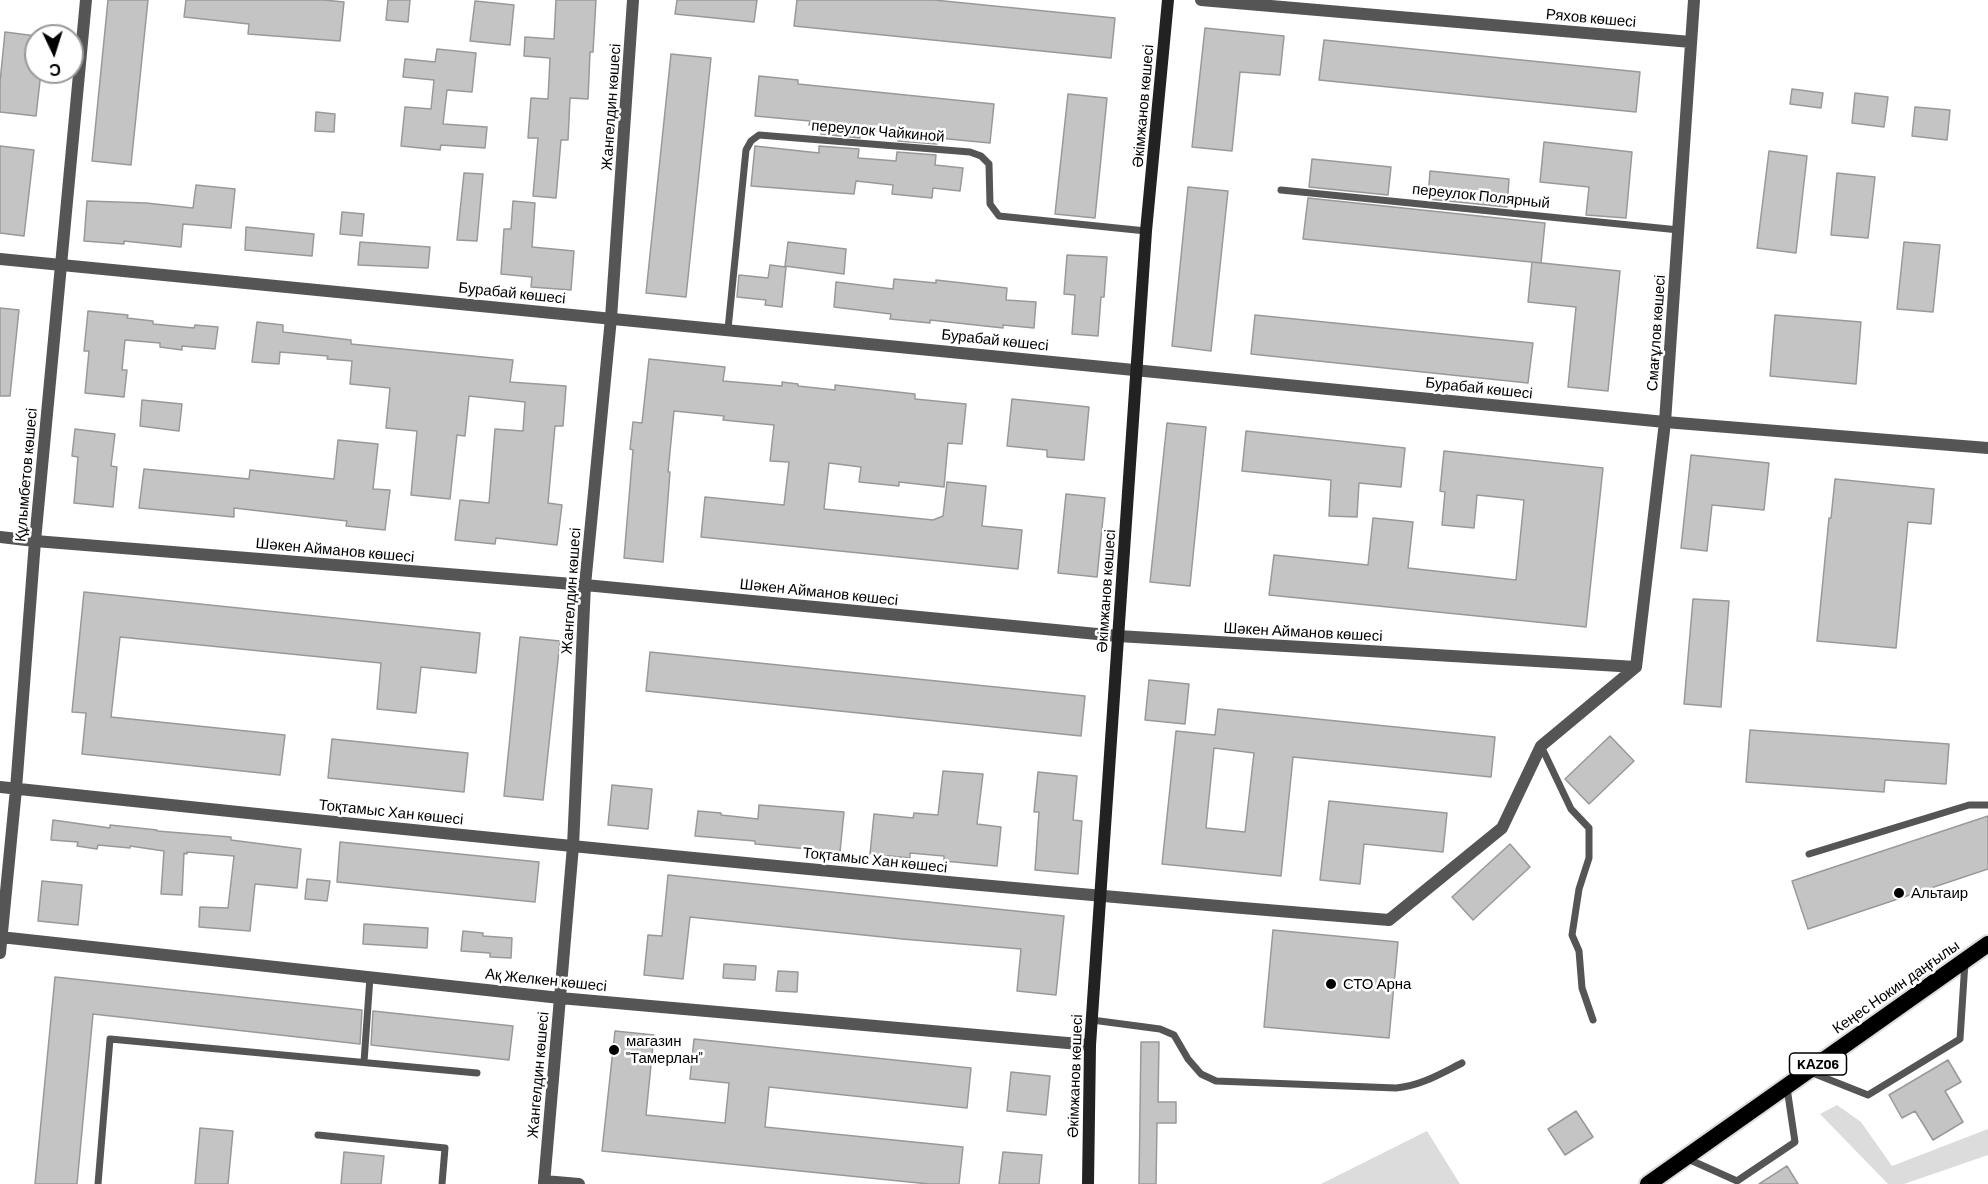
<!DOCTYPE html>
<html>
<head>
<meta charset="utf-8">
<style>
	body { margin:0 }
	#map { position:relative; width:1988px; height:1184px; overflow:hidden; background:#fff; font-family:Barlow,sans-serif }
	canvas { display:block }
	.north { position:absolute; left:24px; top:24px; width:60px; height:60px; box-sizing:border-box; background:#fff; border:2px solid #999; border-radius:50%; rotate:176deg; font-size:16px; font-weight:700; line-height:24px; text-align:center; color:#000 }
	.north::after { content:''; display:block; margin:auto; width:21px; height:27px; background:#000; clip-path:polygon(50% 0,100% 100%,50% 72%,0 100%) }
</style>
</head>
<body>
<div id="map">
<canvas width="1988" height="1184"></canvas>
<div class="north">С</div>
</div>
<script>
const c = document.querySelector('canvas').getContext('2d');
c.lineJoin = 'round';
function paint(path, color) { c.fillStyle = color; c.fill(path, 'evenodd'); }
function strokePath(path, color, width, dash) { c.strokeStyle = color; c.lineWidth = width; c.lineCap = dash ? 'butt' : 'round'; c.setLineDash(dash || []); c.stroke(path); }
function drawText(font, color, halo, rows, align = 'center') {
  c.font = font + ' Barlow,sans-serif'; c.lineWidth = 5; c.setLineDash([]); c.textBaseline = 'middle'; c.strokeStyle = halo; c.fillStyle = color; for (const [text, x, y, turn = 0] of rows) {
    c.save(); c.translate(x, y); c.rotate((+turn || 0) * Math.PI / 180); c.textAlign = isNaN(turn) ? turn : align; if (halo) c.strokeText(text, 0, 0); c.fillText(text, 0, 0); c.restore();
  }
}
paint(new Path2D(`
	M1837 1105 1861 1122 1892 1166 1988 1129V1155L1904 1184H1888L1820 1114Z
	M1427 1131 1460 1184H1321Z`), '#dcdcdc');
const building = new Path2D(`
	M108 0H148L131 165 92 161Z
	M186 0H324L344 2 340 41 248 34 249 24 184 17Z
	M388 0H410L408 22 386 20Z
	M556 0H596L593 52H590L588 99 570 98 568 140H561L556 198 533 196 538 138H528L531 98 548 99 550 58 524 56 525 37 554 39Z
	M677 0H757L754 22 675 14Z
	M797 0H934L1115 18 1111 58 794 26Z
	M475 1 514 5 510 45 470 41Z
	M1205 28 1284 36 1280 75 1240 72 1232 151 1192 147Z
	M5 32 36 36V72H41L36 116 0 112V82Z
	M1324 40 1640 72 1636 112 1319 80Z
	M437 49 476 53 472 92 447 90 443 124 487 127 485 148 441 145 440 150 401 146 405 107 431 109 434 80 403 77 405 59 435 62Z
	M671 54 711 58 686 297 646 293Z
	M759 76 798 80V84L994 104 990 143 938 138 937 144 898 141V133L861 129 860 138 821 134V126L809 125 810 121 755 116Z
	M1792 89 1823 93 1821 108 1790 104Z
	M1855 93 1888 97 1884 127 1852 123Z
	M1068 94 1107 98 1095 218 1055 214Z
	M1915 107 1950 110 1947 140 1912 136Z
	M316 112 335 114 334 132 315 131Z
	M1544 142 1632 152 1626 218 1586 215 1589 187 1540 182Z
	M0 146 34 150 24 236 0 233Z
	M755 146 819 153V146L859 149 858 158 896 161 897 152 936 155 935 165 963 168 960 191 933 188 932 198 892 194 893 185 856 181 854 194 751 186Z
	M1769 151 1807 156 1796 253 1757 248Z
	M1312 159 1391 167 1388 195 1309 187Z
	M1430 171 1509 179 1507 207 1428 199Z
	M464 173 483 174 477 241 457 240Z
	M1837 173 1875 177 1868 238 1831 235Z
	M196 185 235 189 231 228 183 224 181 247 124 241V244L84 241 87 201 146 203 193 208Z
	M1188 187 1228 191 1211 351 1172 346Z
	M1308 198 1545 223 1541 263 1303 239Z
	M513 201 535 203 532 247 574 251 571 290 531 287 532 277 501 274 504 229H511Z
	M342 212 364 214 362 236 340 234Z
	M246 227 314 234 312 256 245 250Z
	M360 242 430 247 428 268 358 265Z
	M788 242 846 249 844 274 785 266Z
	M1904 242 1940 245 1933 312 1897 309Z
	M1067 255 1107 257 1104 297H1101L1098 336 1072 334 1075 295 1064 294Z
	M1532 262 1620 271 1608 391 1568 387 1576 307 1528 302Z
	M770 265 786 267 782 307 765 305 766 300 737 297 739 275 768 278Z
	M894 279 936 283V280L1007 288 1006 300 1036 302 1034 328 1003 325V328L930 320V323L890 319 891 314 834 307 836 282 893 289Z
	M0 308 19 310 10 396H0Z
	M88 311 128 315 127 318 153 321V324L194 328 195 325 218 327 215 349 182 346V350L160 347V343L125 340 122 370H127L124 397 85 393 89 351H84Z
	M1255 315 1533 343 1528 383 1251 354Z
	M1775 315 1861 322 1856 384 1770 376Z
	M257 322 283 325V332L351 340V344L513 360 510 382 566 386 563 426H555L548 503 562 505 557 545 496 538 495 544 455 540 460 500 489 503 495 429 523 431 525 402 469 396 465 436 457 435 450 499 411 495 417 431 386 428 390 388 350 384 352 361 327 359 328 356 280 352 279 364 252 362Z
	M649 359 725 367 723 381 782 386V382L798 384V386L835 390V385L915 394V399L966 404 962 444 948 443 944 487 899 482V486L859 482 861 467 829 463 824 509 933 520 943 516 947 482 986 486 982 526 1022 530 1018 569 701 537 705 497 784 505 789 462 770 461 774 425 723 420 724 416 674 411 668 472H670L663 562 624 558 633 450 630 449 633 422 642 423Z
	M1012 399 1089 407 1084 460 1047 457V450L1007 446Z
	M142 400 182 404 179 431 140 426Z
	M1167 423 1206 427 1190 586 1150 582Z
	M75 429 115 434 111 466 117 467 113 507 74 503 78 457 72 456Z
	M1246 431 1405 448 1401 487 1359 483 1357 517 1329 516 1331 480 1242 471Z
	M338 440 378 444 373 489 390 490 385 530 346 526 347 521 234 508V517L139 508 144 469 249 479 250 470 334 479Z
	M1444 451 1603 468 1586 627 1269 595 1274 555 1368 565 1373 518 1413 522 1408 568 1516 580 1524 500 1477 495 1474 528 1442 525 1445 492 1440 491Z
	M1691 455 1769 463 1764 510 1712 505 1707 551 1681 548Z
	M1835 479 1934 489 1931 524 1908 522 1896 648 1817 641 1829 518H1831Z
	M1066 494 1105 498 1097 577 1058 573Z
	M84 592 480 633 476 673 421 667 416 713 377 709 381 663 120 637 111 717 285 735 280 775 82 754 86 713 72 712Z
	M1693 599 1729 601 1721 707 1684 704Z
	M520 637 560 641 543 800 504 796Z
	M650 652 1085 696 1081 736 646 691Z
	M1149 680 1189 684 1185 724 1145 720Z
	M1218 709 1495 737 1491 777 1293 757 1281 876 1162 864 1176 731 1215 735ZM1214 748 1254 753 1245 832 1206 828Z
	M1750 730 1949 744 1946 784 1885 780 1884 792 1746 782Z
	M1610 736 1634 761 1589 804 1565 779Z
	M332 739 468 753 464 792 328 778Z
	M943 771 983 774 977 824 1001 827 997 866 944 861V856L910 853V858L870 854 874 814 913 818 914 813 938 815Z
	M1038 772 1077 776 1073 820 1082 821 1078 874 1035 870 1039 812H1034Z
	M612 785 652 789 648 829 608 825Z
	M1329 801 1447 813 1443 852 1364 844 1360 884 1320 880Z
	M759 805 844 812 840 852 755 844V841L695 836 698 811 721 813V815L758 819Z
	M1988 816V869L1808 929 1792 881Z
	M53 820 110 828V825L157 830V831L231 837V840L301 849 297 888 255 884 250 931 199 927 200 907 228 908 234 856 187 852V854L184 853 182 895 161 894 164 851 130 846V848L98 845 97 849 77 846 78 842 51 840Z
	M340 842 539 862 535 902 337 882Z
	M1510 844 1530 867 1473 920 1452 897Z
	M668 875 1064 916 1056 995 1017 991 1021 949 902 939 690 917 683 979 644 975 648 935 662 936Z
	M307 879 330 881 327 901 305 899Z
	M42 881 82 885 78 925 38 921Z
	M364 924 428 928 427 948 363 944Z
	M1273 930 1398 942 1389 1038 1264 1027Z
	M463 931 483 933V936L512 938 511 958 490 957V953L461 951Z
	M724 964 756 966 755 980 723 978Z
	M778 971 798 972 797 992 776 991Z
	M55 977 362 1010 360 1044 93 1014 77 1184H35Z
	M373 1011 513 1026 509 1060 371 1045Z
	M615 1031 654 1035 646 1115 725 1123 729 1083 690 1079 694 1039 971 1068 967 1108 769 1087 765 1127 963 1147 959 1184H929L602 1151Z
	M1141 1042H1159L1158 1102H1176V1123H1157L1156 1184H1139Z
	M1948 1060 1961 1082 1945 1091 1963 1122 1933 1140 1915 1111 1902 1118 1889 1095Z
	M1011 1072 1050 1076 1046 1115 1007 1111Z
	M1576 1111 1593 1137 1565 1155 1548 1129Z
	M200 1128 233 1131 228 1184H195Z
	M344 1152 384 1156 381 1184H341Z
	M1003 1152 1042 1155 1039 1184H999Z
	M1787 1166 1798 1184H1759Z`);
paint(building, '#c4c4c4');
strokePath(building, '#999', 1.5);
const trunk = new Path2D(`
	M1648 1184 1988 944`);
strokePath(trunk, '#dbdbdb', 20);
strokePath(new Path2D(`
	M1281 190 1679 230
	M728 329 746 150 751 141 759 135 970 152 981 156 989 164 990 204 999 216 1146 231
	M1541 746 1571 809 1589 828V858L1579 889 1572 935 1579 951 1582 988 1593 1020
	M1809 854 1969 805H1988
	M1092 1020 1160 1029 1174 1035 1188 1059 1201 1074 1216 1081 1396 1088C1420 1086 1440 1074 1462 1063
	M364 1062 370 977
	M1810 1072 1868 1095 1960 1039 1965 962
	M318 1135 445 1148 442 1184
	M1688 1159 1737 1181 1795 1142 1787 1088
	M98 1184 110 1039 477 1073`), '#555', 7);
strokePath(new Path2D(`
	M1201 0 1691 42
	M0 537 35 541 585 585 1118 636 1636 667
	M1636 667 1665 422 1694 0
	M0 787C462 836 925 883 1389 920L1502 828 1541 746 1636 667
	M0 937 560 998 1090 1045
	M0 953 16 789 35 541 86 0
	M544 1181 579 1184
	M544 1184 573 846 585 585 611 318 633 0`), '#555', 12);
strokePath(new Path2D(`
	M0 259 1665 422 1988 448`), '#555', 12);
strokePath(new Path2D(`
	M1088 1184 1090 1045 1146 231 1168 0`), '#222', 12);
strokePath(trunk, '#000', 16);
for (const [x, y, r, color] of [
	[1899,893,6,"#000"],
	[1331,984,6,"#000"],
	[614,1050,6,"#000"]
]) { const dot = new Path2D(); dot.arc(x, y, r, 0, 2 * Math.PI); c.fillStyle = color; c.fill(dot); strokePath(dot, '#fff', 2); }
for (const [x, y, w] of [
	[1818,1064,57]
]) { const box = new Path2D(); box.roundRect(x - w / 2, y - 11, w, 22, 4.5); c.fillStyle = '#fff'; c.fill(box); strokePath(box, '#000', 1.5); }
drawText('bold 14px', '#000', null, [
	["KАZ06",1818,1064]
]);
drawText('15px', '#000', '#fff', [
	["Ряхов көшесі",1591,18,5],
	["Әкімжанов көшесі",1143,106,-85],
	["Жангелдин көшесі",611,107,-86],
	["переулок Чайкиной",878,131,5],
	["переулок Полярный",1481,196,6],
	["Бурабай көшесі",512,293,6],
	["Смағұлов көшесі",1656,333,-86],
	["Бурабай көшесі",995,340,6],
	["Бурабай көшесі",1479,388,6],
	["Құлымбетов көшесі",26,475,-85],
	["Шәкен Айманов көшесі",335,550,5],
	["Жангелдин көшесі",571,591,-86],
	["Әкімжанов көшесі",1106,591,-86],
	["Шәкен Айманов көшесі",819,592,6],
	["Шәкен Айманов көшесі",1303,632,3],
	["Тоқтамыс Хан көшесі",391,812,6],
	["Тоқтамыс Хан көшесі",875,860,6],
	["Ақ Желкен көшесі",546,980,6],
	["Кеңес Нокин даңғылы",1896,987,-35],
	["Жангелдин көшесі",538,1075,-85],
	["Әкімжанов көшесі",1075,1076,-88]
]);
drawText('15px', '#000', '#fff', [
	["Альтаир",1911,893],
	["СТО Арна",1343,984],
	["магазин",626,1041],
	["\"Тамерлан\"",626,1058]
], 'left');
</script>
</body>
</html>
